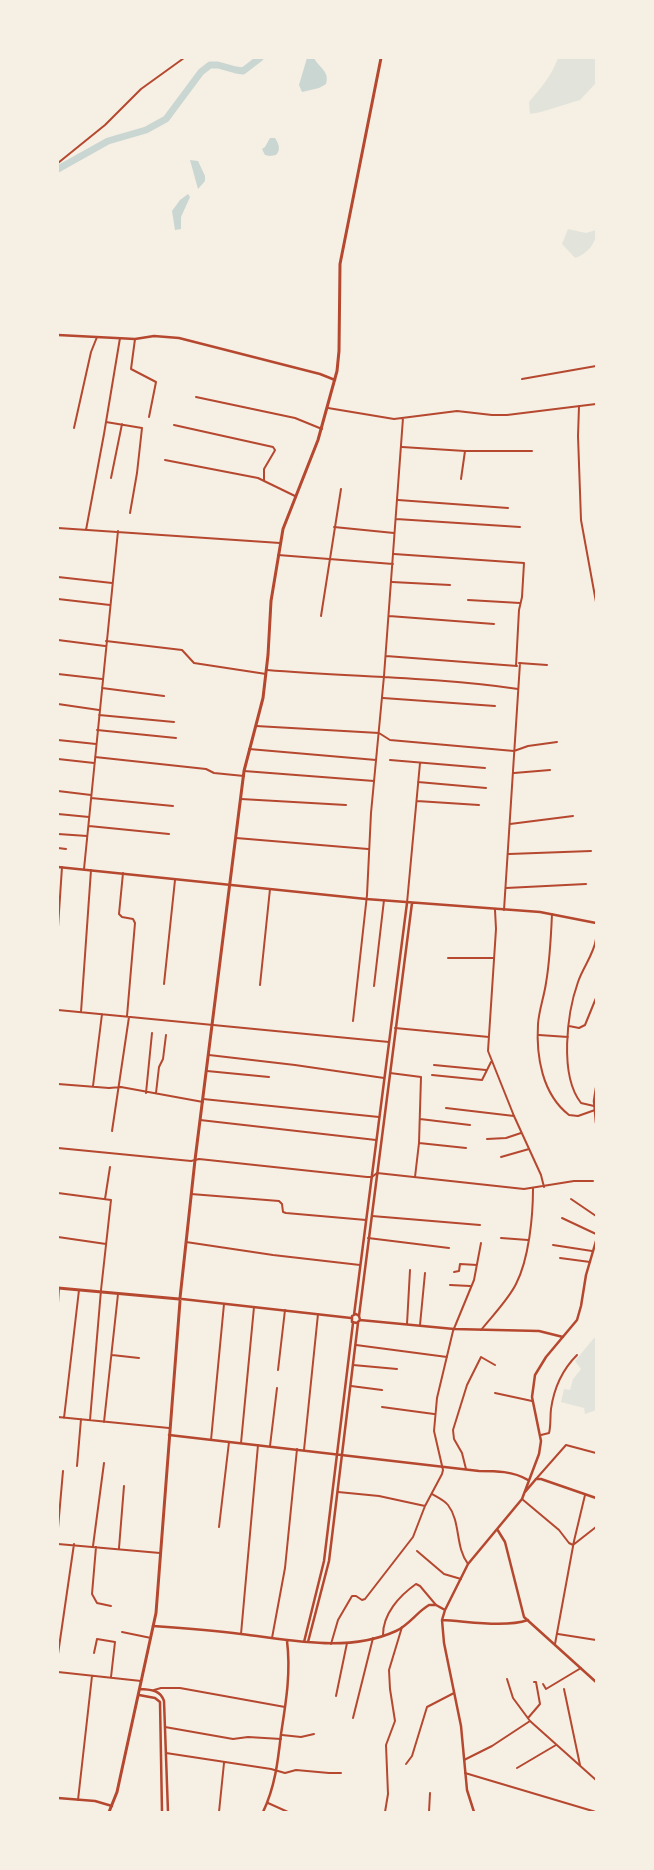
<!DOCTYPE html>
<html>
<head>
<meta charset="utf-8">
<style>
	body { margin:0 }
	#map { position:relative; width:654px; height:1870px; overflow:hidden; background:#f6efe4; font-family:"Work Sans",sans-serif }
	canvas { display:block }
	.frame { position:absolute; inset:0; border:59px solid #f6efe4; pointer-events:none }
</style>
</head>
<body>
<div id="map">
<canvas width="654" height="1870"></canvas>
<div class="frame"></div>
</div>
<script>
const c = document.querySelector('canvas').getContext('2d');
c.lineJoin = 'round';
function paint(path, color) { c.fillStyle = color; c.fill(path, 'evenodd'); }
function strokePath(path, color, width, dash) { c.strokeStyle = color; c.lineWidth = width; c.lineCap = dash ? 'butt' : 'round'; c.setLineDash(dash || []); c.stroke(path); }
paint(new Path2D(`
	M558 58H596L595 84 580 100 541 112 530 114 529 102C541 88 552 75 558 58Z
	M568 229 586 233 596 230C597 243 587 254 575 258L562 244Z
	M594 1338 596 1339V1410L585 1414 584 1408 561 1402 564 1389 570 1390 573 1379 581 1369 575 1361Z`), '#e2e4dc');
paint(new Path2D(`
	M307 58H314C319 68 330 71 326 84L319 88 302 92 299 85Z
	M270 138H275C279 144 281 150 276 155L270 156 265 155 262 149 265 147Z
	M190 160 198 161 205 176V181L198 189Z
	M188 194 190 197 181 217V229L175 230 172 211 180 200Z`), '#c9d6d2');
strokePath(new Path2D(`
	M58 169 108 141 146 130 166 119 201 72 210 65H218L236 70 243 71 260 58`), '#c9d6d2', 7);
strokePath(new Path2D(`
	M58 163 105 125 141 89 184 58
	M135 339 131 369 156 382 149 417
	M522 379 596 366
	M196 397 295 418 322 429
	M579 406 578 436 581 520 596 602
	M328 408 394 419 457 411 492 415H507L596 404
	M106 422 142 428 137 473 130 513
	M174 425 273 447 275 450 274 452 264 469V480
	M74 428 91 352 97 337
	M402 447 465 451H532
	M165 460 258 478 295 496
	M111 478 122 424
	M461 479 465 451
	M398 500 508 508
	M396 519 520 527
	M334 527 394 533
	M58 528 280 543
	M86 530 104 434 120 338
	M394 554 524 563 522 597 519 610 516 666
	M278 555 393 564
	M58 577 112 583
	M392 582 450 585
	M58 599 110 605
	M468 600 520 603
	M321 616 341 489
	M389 616 494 624
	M58 640 105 646
	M106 641 182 650 194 663 266 674
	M386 656 517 666
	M519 663 547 665
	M267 670C351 677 435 677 518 689
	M58 674 102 679
	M102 688 164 696
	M383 698 495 706
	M58 704 99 710
	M99 715 174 722
	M256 726 379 733 390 740 514 751 528 746 557 742
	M97 730 176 738
	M58 740 96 744
	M249 749 376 760
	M95 757 206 769 214 773 244 776
	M58 759 94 763
	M390 760 485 768
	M244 771 374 781
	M514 773 550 770
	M418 782 486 788
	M58 791 91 795
	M91 798 173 806
	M241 799 346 805
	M417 801 479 805
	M58 814 89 817
	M510 824 573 816
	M89 826 169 834
	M58 834 87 836
	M236 838 368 849
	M58 848 66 849
	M509 854 591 851
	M84 869 118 531
	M123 873 119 914 122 917 133 919 135 923 127 1016
	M506 888 586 884
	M407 903 420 763
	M495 910 496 929 488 1051 514 1116 541 1175 544 1187
	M504 910 520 663
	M552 914C551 937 550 960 546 983 544 997 539 1010 538 1024 536 1056 542 1094 569 1115L578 1116 595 1110
	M58 927 62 867
	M448 958H494
	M164 984 175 880
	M260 985 270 889
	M374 986 384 900
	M58 1010 389 1042
	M81 1012 91 870
	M353 1021 367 895 371 813 384 676 403 418
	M569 1026 579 1028 585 1025 596 998
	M395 1028 489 1037
	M539 1035 568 1037
	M209 1055 295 1065 384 1078
	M434 1065 486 1070
	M207 1071 269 1077
	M390 1073 421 1077 419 1143 415 1177
	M432 1075 482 1080 491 1062
	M58 1084 109 1088 121 1087 203 1102
	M93 1086 102 1014
	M146 1093 152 1033
	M156 1093 159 1067 163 1059 166 1035
	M203 1099 379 1117
	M594 1106 581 1103C559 1075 567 1013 578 982 583 967 594 954 596 939
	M446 1108 514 1116
	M420 1119 470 1125
	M200 1120 376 1140
	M112 1131 129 1017
	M487 1139 506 1138 521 1133
	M419 1143 466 1148
	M58 1148 191 1161 199 1159 367 1177H372L377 1173 524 1189 574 1181H593
	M501 1157 529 1149
	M58 1193 111 1200 101 1290 90 1420
	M191 1194 279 1201 282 1204 283 1212 286 1213 366 1220
	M105 1199 110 1167
	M571 1199 596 1216
	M372 1216 480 1225
	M562 1218 596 1234
	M58 1237 106 1244
	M368 1238 449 1248
	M501 1238 528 1240
	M186 1242 273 1255 360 1265
	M553 1245 592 1251
	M560 1258 590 1262
	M454 1272 459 1271 460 1264 477 1265
	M450 1285 470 1286
	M58 1303 59 1288
	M407 1324 410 1270
	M420 1325 425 1273
	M481 1330C493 1315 508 1300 516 1284 529 1259 533 1216 533 1189
	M356 1345 447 1357
	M112 1355 139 1358
	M353 1365 397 1369
	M278 1370 285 1310
	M351 1386 382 1390
	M495 1393 532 1401
	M382 1407 434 1414
	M58 1417 169 1428
	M64 1418 79 1290
	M104 1422 118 1294
	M541 1435 549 1433C551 1426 550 1417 551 1409 554 1388 562 1370 577 1355
	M211 1440 224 1304
	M241 1443 254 1307
	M270 1446 277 1388
	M304 1450 318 1314
	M77 1466 81 1419
	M466 1469 462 1453 454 1439 453 1430 467 1385 481 1357 495 1365
	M536 1479 566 1445 596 1453
	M338 1492 379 1496 425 1506
	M432 1494C437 1497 444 1500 448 1505 461 1522 455 1547 468 1564
	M522 1499 559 1530 569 1543 573 1545 596 1527
	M219 1527 229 1442
	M58 1528 63 1471
	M58 1544 160 1553
	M93 1546 104 1463
	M96 1547 92 1594 97 1603 111 1606
	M119 1548 124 1486
	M417 1551 444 1574 461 1579
	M122 1632 151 1638
	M241 1634 258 1445
	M558 1634 596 1640
	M383 1635C383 1614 399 1596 416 1584L420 1586 436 1605
	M272 1638 285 1568 297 1449
	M331 1644 338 1620 352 1596H356L362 1600 365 1599 413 1537 425 1506 442 1474 443 1470 434 1431 437 1398 453 1331 474 1280 481 1243
	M555 1644 574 1541 585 1495
	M94 1653 97 1639 115 1642 111 1677
	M58 1654 74 1544
	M58 1672 141 1681
	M507 1679 513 1698 530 1721 596 1780
	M543 1684 546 1689 581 1668
	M564 1689 580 1765
	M154 1690 161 1688H180L285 1707
	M336 1696 347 1643
	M353 1718 373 1638
	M528 1718 540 1704 536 1682H534
	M165 1727 233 1739 248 1737 281 1739
	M282 1735 301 1737 314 1734
	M166 1753 271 1769 285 1773 296 1770 329 1773H341
	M464 1760 492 1746 530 1721
	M406 1764 412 1756 427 1707 454 1693
	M517 1768 556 1745
	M465 1773 596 1812
	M78 1800 92 1676
	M268 1803 288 1812
	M219 1812 224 1763
	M385 1812 388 1794 386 1745 395 1721 390 1689 389 1670 402 1627
	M429 1812 430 1793`), '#b5482f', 2);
strokePath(new Path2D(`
	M58 335 135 339 154 336 179 338 320 374 335 380
	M58 867 366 899 540 912 596 923
	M596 1088 594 1101 596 1123
	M182 1299 351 1318
	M354 1315 407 903
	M359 1316 356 1314 352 1316V1322L357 1323 360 1320 359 1316 412 903
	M360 1320 454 1329 539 1331 563 1337
	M169 1435 479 1471C496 1471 513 1471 528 1480
	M525 1492 536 1479H541L596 1498
	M497 1529 505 1542 524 1617 596 1682
	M442 1620C467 1621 504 1628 528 1620
	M153 1626C183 1628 212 1630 241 1634 291 1640 348 1653 396 1631 409 1625 417 1612 429 1605H436L445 1610
	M304 1642 324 1561 353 1323
	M308 1642 329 1561 358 1323
	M140 1689C150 1690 160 1689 164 1701L168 1812
	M139 1695 155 1698 160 1702 162 1812
	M58 1798 95 1801 112 1806
	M263 1812C275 1787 278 1761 281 1734 286 1702 291 1672 287 1641
	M474 1812 467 1790 461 1726 444 1643 442 1620 445 1610 468 1564 522 1499 539 1454 541 1441 532 1397 535 1375 546 1357 577 1320 581 1306 586 1275 596 1241`), '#b5482f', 2.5);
strokePath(new Path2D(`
	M58 1288 179 1299
	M180 1298 195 1160 244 771 263 698 268 655 271 601 283 529 318 440 337 371 339 351 340 264 381 58
	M109 1812 117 1792 156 1613 180 1301`), '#b5482f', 3);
</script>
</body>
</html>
